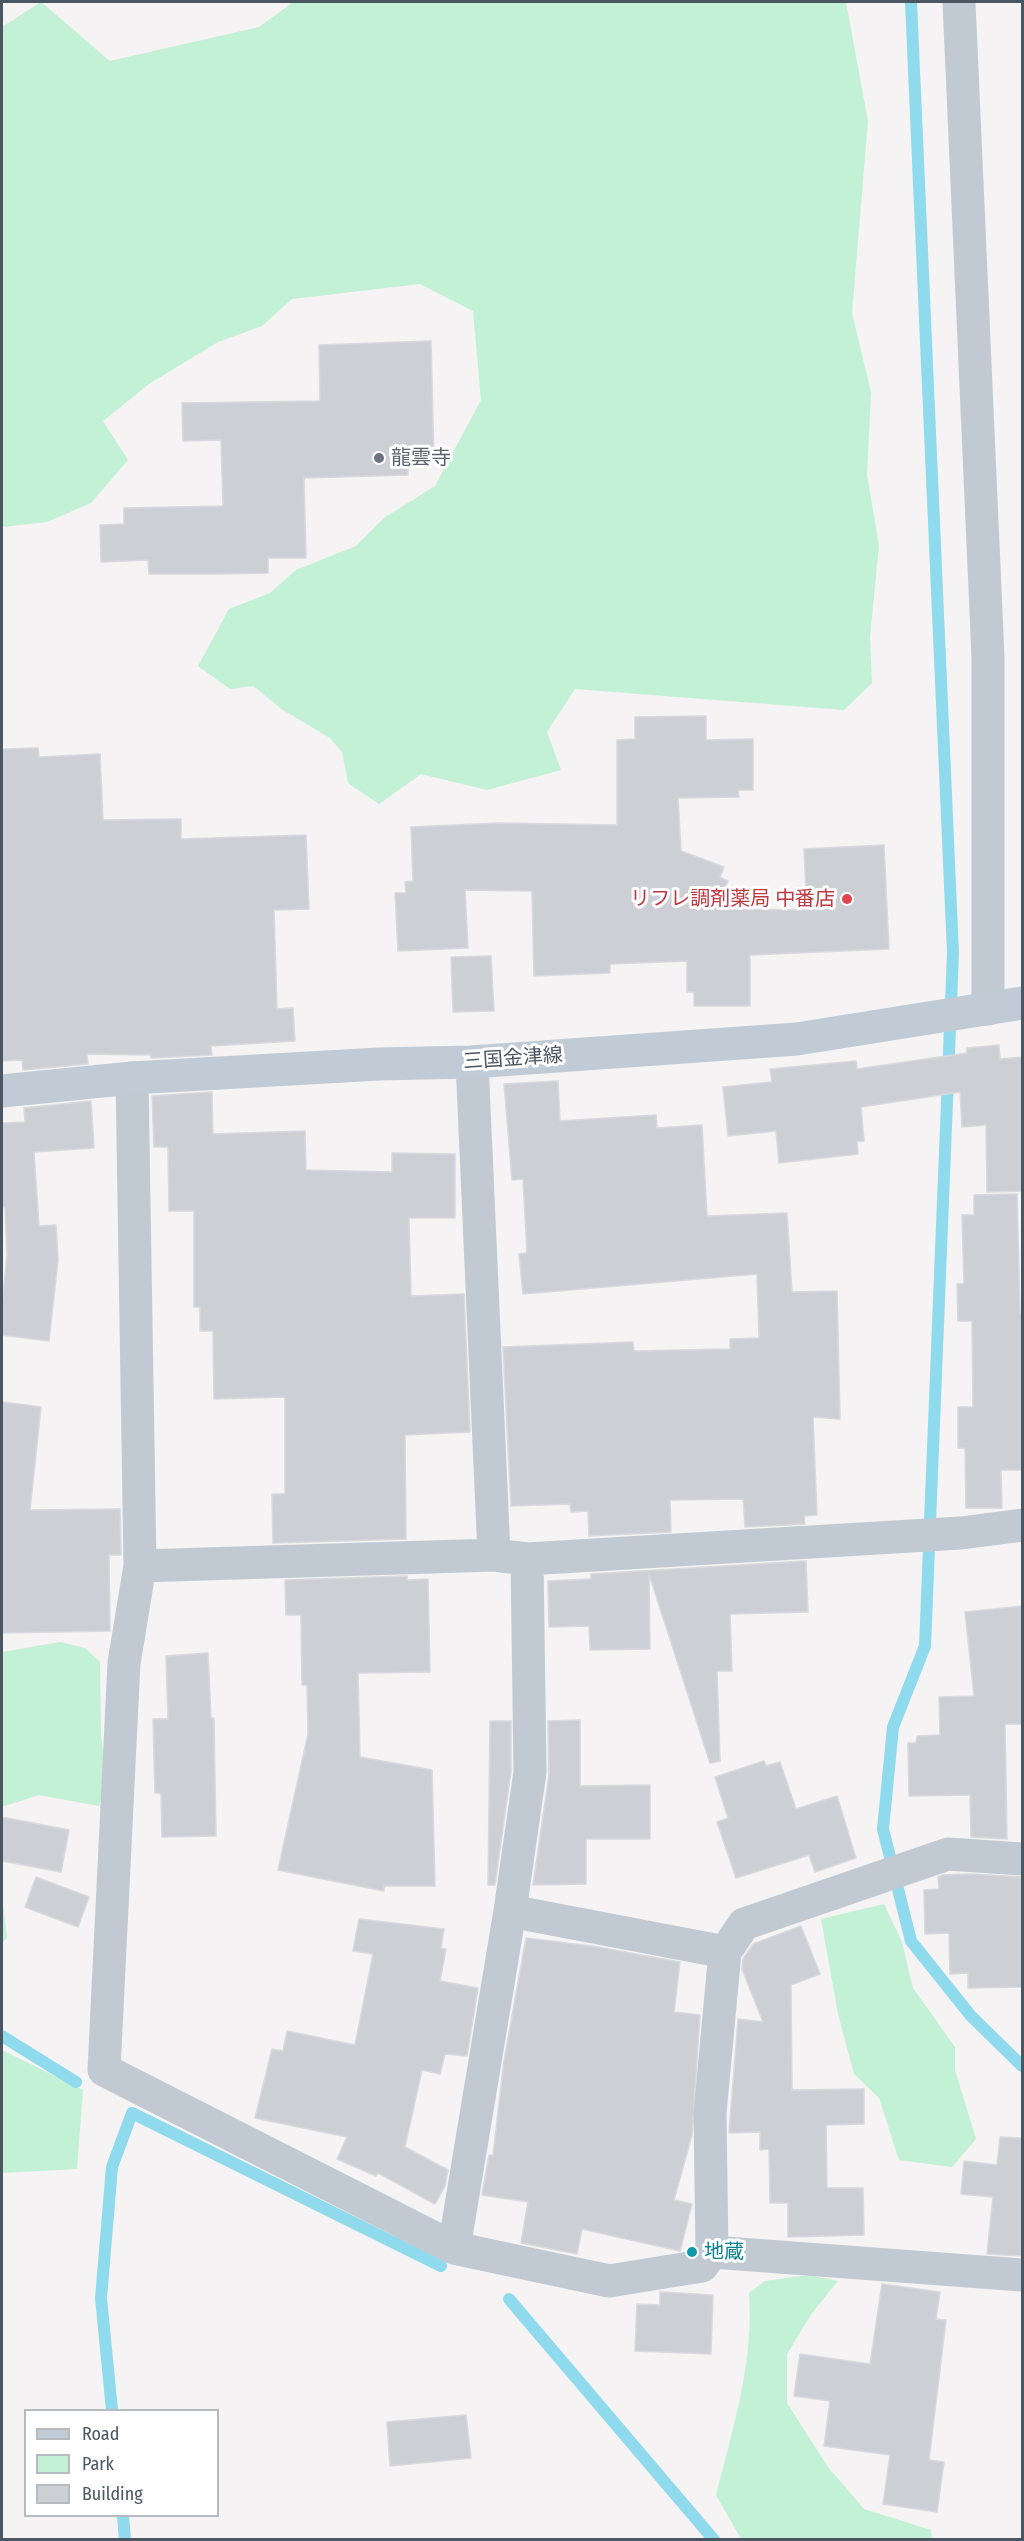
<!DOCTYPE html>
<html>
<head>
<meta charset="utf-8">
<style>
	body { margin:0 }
	#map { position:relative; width:1024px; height:2541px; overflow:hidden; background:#f5f3f3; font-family:"Fira Sans Condensed",sans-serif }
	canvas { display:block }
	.frame { position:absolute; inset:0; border:3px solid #4a5661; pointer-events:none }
	.legend { position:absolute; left:24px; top:2409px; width:195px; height:108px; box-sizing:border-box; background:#fff; border:2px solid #b7bbc0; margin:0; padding:8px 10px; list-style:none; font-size:18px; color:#4a5661 }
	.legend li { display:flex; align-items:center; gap:12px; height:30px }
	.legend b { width:30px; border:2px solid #b7bbc0 }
</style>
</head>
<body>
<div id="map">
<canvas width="1024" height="2541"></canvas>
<div class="frame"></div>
<ul class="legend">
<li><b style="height:8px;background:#c1cbd6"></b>Road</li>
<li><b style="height:16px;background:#c3f1d5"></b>Park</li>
<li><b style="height:16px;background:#cdcfd5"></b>Building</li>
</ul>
</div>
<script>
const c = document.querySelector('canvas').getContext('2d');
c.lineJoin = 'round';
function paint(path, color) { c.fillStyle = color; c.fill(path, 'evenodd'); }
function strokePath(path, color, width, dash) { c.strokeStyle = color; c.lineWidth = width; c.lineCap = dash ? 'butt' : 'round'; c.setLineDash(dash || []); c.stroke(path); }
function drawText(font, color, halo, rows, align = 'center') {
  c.font = font + ' "Fira Sans Condensed","Noto Sans JP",sans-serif'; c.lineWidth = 6; c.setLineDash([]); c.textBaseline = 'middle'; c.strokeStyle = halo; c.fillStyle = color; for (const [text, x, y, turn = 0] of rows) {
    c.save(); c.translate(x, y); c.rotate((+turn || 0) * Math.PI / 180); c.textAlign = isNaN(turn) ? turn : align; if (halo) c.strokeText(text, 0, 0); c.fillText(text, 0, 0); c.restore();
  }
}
paint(new Path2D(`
	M41 2 110 61 259 27 293 2H846L868 121 852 313 871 392 867 475 879 545 870 637 872 683 844 710 575 689 547 732 561 770 487 790 421 774 379 804 348 783 342 752 330 738 283 710 253 686 230 689 198 666 229 609 270 593 296 570 356 546 384 518 435 486 481 400 473 311 420 284 292 299 262 326 218 342 149 384 103 421 128 460 91 503 47 522 2 527V27Z
	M60 1642 85 1648 100 1662 101 1737 107 1778 99 1806 39 1795 2 1807V1652Z
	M2 1895 7 1938 2 1943Z
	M884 1904 902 1942 913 1988 955 2047V2070L976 2139 952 2167 899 2160 879 2098 854 2074 838 2014 821 1919Z
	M2 2050 83 2090 77 2169 2 2173Z
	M809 2275 838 2281 812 2313 787 2354V2403L828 2467 864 2509 931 2530 932 2539H741L716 2495C733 2429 754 2361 749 2293L765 2281Z`), '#c3f1d5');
strokePath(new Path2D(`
	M911 2 953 953 925 1646 893 1727 883 1829 911 1941 971 2016 1022 2066
	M2 2036 76 2082
	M509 2299 714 2540
	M112 2410 101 2298 112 2167 132 2113 441 2266
	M123 2516 125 2540`), '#90daee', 12);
const building = new Path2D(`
	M431 341 434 461 408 462V475L304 478 306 558H268V573L216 574H149L148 560 101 562 100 525 124 524V508L223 506 221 440 183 441 182 403 320 401 319 345Z
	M706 716V740L753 739V790H738L739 797 678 798 681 851 724 867 720 877 728 881 717 909 807 910 804 849 884 845 889 949 750 955V1006H694V992H687V961L610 964V973L534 976 532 891 465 890 468 948 398 951 395 893H406L405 882 413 881 411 827 498 823 617 825V740L635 739V717Z
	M38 748 39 757 100 754 103 820 181 819V839L306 835 309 909 274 910 277 1009 293 1008 295 1041 211 1046 212 1055 151 1058V1055L87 1054 88 1064 23 1070 22 1060 2 1061V749Z
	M491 956 494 1011 453 1012 451 957Z
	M999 1045 1000 1059 1023 1057V1191L987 1192 986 1125 962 1127 960 1092 861 1107 864 1141H857L858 1154 779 1163 776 1131 728 1136 723 1087 772 1082 770 1069 856 1061 857 1069 967 1053V1048Z
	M558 1081 560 1121 656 1115 657 1128 702 1125 707 1216 787 1213 792 1292 837 1291 840 1419 813 1417 817 1515 804 1516 805 1524 745 1527 743 1499 670 1500 671 1532 589 1536 588 1511 571 1512 570 1504 511 1506 503 1347 633 1342 634 1351 730 1349V1339L759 1338 757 1274 523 1294 519 1254 527 1253 523 1179 512 1180 504 1084Z
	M212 1092 213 1134 305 1131 306 1170 392 1172V1153L455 1154V1218H409L411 1296 464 1294 470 1432 405 1435 406 1539 273 1543 272 1494H285V1397L214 1399 213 1331H200V1307H194V1211H169L168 1147H154L152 1096Z
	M91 1101 94 1148 34 1152 39 1226 56 1225 58 1260 49 1341 2 1335V1305L7 1256 5 1207H2V1123L25 1122 24 1108Z
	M1017 1194 1020 1313H1023V1470H1001L1002 1508H966L965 1448H958V1407H973L972 1321H958L957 1284H964L962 1215H974V1195Z
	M2 1402 41 1407 30 1510 120 1509 121 1555H109L110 1631 2 1633Z
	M806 1561 808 1612 730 1614 732 1671H717L720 1761 710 1763 649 1574 650 1649 590 1650 589 1626 549 1627 548 1581 591 1579V1574Z
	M407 1576V1580L428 1579 430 1672 358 1673 360 1757 432 1770 435 1886H384V1891L278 1870 308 1734 307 1685H302L301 1615H286L285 1580Z
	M1023 1606V1724H1005L1007 1839 971 1837 970 1795 909 1796 908 1743H916L917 1736 940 1735 939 1697 974 1696 965 1612Z
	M208 1653 211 1718H214L216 1836 162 1837 161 1793H155L153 1719H168L166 1656Z
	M580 1720V1786L650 1785V1839H586V1884L533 1885 549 1775 548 1721Z
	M490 1721H511V1771L495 1885H488Z
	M764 1761 766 1766 780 1762 796 1809 837 1796 856 1858 815 1872 809 1855 736 1878 717 1822 728 1818 715 1777Z
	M2 1817 69 1830 61 1872 2 1861Z
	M971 1874 1023 1877V1987L968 1988V1973L950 1974 949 1933 925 1934 924 1890 939 1889 938 1877 943 1875Z
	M36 1877 89 1897 78 1927 25 1907Z
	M359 1919 444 1929 441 1948 446 1949 440 1981 478 1988 467 2056 445 2054 440 2074 422 2070 405 2147 448 2170 445 2186 435 2204 378 2173 376 2176 337 2159 347 2137 255 2118 272 2049 283 2051 287 2031 355 2045 373 1954 353 1951Z
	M801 1926 820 1974 791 1985 792 2090 864 2089V2124L826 2125 827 2188H863L864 2235 788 2237V2203H770L769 2149 760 2150V2132L729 2133 738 2019 763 2022 742 1969 743 1959 753 1944Z
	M526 1938 592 1946 680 1962 674 2012 700 2015 692 2135 674 2200 692 2204 680 2251 582 2229 577 2254 521 2243 528 2202 482 2195 489 2155H493L504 2061Z
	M1000 2137 1023 2138V2256L987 2254 993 2197 961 2194 964 2161 997 2165Z
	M882 2284 940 2292 936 2319 946 2320 929 2460 944 2462 937 2512 883 2504 890 2455 824 2446 830 2401 794 2396 800 2354 870 2364Z
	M660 2292 713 2295 711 2354 635 2351 637 2304 660 2305Z
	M466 2415 471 2458 390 2466 387 2422Z`);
paint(building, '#cdcfd5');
strokePath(building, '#d7d9de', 1.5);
strokePath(new Path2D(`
	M959 2 988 657V1009
	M472 1062 494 1555
	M132 1078 140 1566 124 1663 104 2070 454 2248 609 2281 702 2266 712 2252 1022 2275
	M140 1566 494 1555 527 1559 961 1533 1022 1525
	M510 1911 725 1952
	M454 2248 510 1911 530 1772 527 1559
	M712 2252 710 2113 725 1952 744 1924 948 1854 1022 1859`), '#c1cad2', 33);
strokePath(new Path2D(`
	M2 1091 132 1078 379 1064 472 1062 797 1039 1022 1003`), '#c1cbd6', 33);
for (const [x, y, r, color] of [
	[379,458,6,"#6b7280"],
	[847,899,6,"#e0444e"],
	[692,2252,6,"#0f9aa8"]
]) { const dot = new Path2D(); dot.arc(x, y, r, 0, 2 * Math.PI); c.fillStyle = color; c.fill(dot); strokePath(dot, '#fff', 2); }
drawText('20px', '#5b616d', '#fff', [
	["龍雲寺",391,458]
], 'left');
drawText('20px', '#be3a42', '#fff', [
	["リフレ調剤薬局 中番店",835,899]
], 'right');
drawText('20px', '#4a5661', '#fff', [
	["三国金津線",513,1059,-4]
]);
drawText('20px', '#0d838f', '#fff', [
	["地蔵",704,2252]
], 'left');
</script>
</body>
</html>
